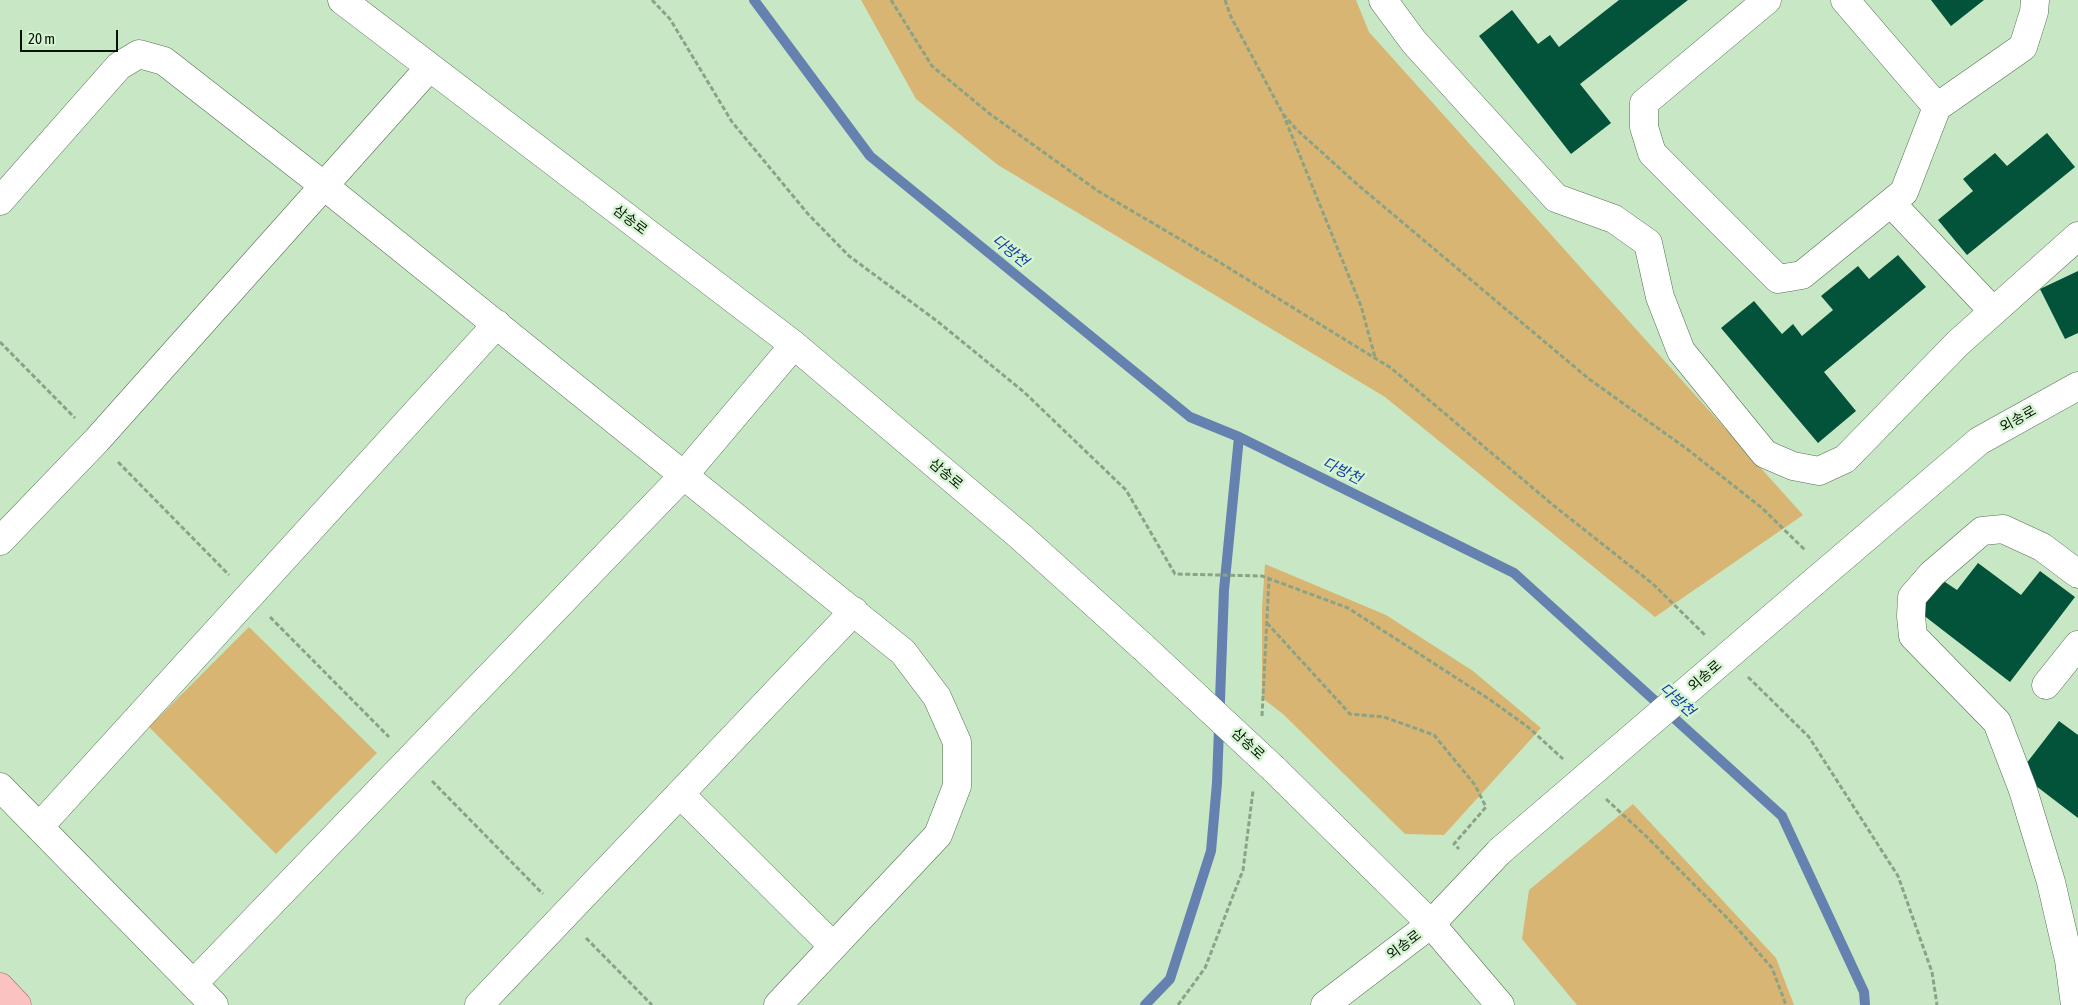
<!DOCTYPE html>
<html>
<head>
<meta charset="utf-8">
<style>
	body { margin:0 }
	#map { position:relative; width:2078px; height:1005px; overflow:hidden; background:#c8e8c5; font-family:"Asap Condensed",sans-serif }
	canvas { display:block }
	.scale { position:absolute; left:20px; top:30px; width:98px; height:22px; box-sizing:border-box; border:2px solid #081307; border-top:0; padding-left:6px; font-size:15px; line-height:18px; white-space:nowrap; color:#081307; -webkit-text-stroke:4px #d5f5d2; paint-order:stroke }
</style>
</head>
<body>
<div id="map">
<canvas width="2078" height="1005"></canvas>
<div class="scale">20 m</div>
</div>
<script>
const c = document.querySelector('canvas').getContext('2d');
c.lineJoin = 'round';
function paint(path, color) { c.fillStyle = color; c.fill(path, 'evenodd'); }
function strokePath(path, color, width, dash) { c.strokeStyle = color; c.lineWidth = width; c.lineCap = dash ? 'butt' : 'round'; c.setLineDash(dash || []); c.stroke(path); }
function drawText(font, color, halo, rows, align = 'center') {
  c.font = font + ' "Asap Condensed","Noto Sans KR",sans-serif'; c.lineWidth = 5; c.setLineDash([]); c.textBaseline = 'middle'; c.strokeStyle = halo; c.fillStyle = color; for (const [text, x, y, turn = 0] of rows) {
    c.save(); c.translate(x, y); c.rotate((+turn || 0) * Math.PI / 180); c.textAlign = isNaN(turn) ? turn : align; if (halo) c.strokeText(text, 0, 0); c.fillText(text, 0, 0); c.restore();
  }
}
paint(new Path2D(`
	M861 0H1356L1369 32 1803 515 1655 617 1385 397 998 165 916 99Z
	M1265 564 1386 615 1473 671 1541 728 1444 835 1405 834 1283 714 1262 698V608Z
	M249 627 377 753 276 854 149 727Z
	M1633 804 1776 958 1794 1005H1577L1522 939 1529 890Z`), '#d8b573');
strokePath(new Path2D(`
	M754 0 870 156 1190 417 1239 437 1514 573 1782 816 1864 992 1865 1005
	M1145 1005 1170 979 1211 851 1217 783 1224 590 1239 437`), '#6481b0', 10);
paint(new Path2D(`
	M1619 0H1688L1580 84 1611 123 1571 154 1479 36 1512 10 1538 44 1550 35 1559 47Z
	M1931 0H1984L1951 26Z
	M2047 133 2075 167 1967 255 1938 220 1973 191 1963 179 1995 153 2007 166Z
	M1898 255 1926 287 1824 372 1856 411 1818 443 1721 328 1754 301 1782 334 1793 324 1802 336 1833 310 1821 296 1858 266 1869 279Z
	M2078 271V333L2065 339 2040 289Z
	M1978 563 2021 595 2040 571 2075 597 2010 682 1918 611 1942 580 1957 590Z
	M2059 721 2078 735V818L2019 773Z`), '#025339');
const minor = new Path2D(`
	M342 0 794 345 1020 536 1143 647
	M1383 0 1414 42 1556 198 1614 219 1648 243 1660 297 1681 351 1765 454 1793 466 1819 471 1845 459 1958 343 2078 236
	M1767 0 1644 103V127L1652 153 1778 279 1802 275 1904 192 1937 107 2023 47 2034 12 2035 0
	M1845 0 1937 107
	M0 201 119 66 139 54 164 61 323 185 903 652 937 697 957 742V786L938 835 778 1005
	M1891 203 1993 311
	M0 541 97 440 429 68
	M1814 582 1979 441 2078 386
	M2046 685 2078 645
	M1274 769 1431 924 1500 1005
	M0 787 214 1005
	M680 794 833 946
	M39 827 497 324
	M193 984 684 475 794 345
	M479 1005 854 611
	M1325 1005 1431 924 1500 851
	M2075 1005 2069 960 2051 882 2023 790 1997 722 1913 636 1911 616 1912 597 1932 574 1982 531 2003 529 2042 547 2078 574`);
const major = new Path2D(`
	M0 987 17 1005`);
strokePath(minor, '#547152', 29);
strokePath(major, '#a36b64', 29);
strokePath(new Path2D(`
	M652 0 670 19 732 122 808 214 849 256 937 321 1024 392 1126 490 1175 574 1262 576 1348 608 1489 699 1528 727 1563 759
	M891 0 932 66 990 114 1098 191 1219 262 1391 368 1553 505 1653 584 1706 636
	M1225 0 1231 17 1283 114 1361 306 1375 357
	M1283 114 1296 129 1358 185 1589 379 1687 449 1762 508 1805 550
	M0 342 75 418
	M118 462 229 575
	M270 617 389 737
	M1267 623 1350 714 1384 717 1434 735 1475 785 1486 807 1454 844 1459 849
	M1748 677 1809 737 1898 876 1932 972 1937 1005
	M1262 716 1269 579
	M432 781 543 894
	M1606 799 1647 837 1738 929 1772 968 1786 1005
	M586 938 652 1005
	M1178 1005 1205 968 1243 870 1253 791`), '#8aa387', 3, [5, 2.5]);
strokePath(minor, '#fff', 28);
strokePath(major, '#fac2c0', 28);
const minorBridge = new Path2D(`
	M1143 647 1274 769
	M1500 851 1814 582`);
strokePath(minorBridge, '#547152', 29, []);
strokePath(minorBridge, '#fff', 28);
drawText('14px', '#081307', '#d5f5d2', [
	["삼송로",630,220,37],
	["외송로",2018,419,-29],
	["삼송로",946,474,40],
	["외송로",1705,676,-41],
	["삼송로",1248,744,43],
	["외송로",1404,945,-37]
]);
drawText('italic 15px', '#133fa4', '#d5f5d2', [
	["다방천",1010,251,39],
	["다방천",1342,471,26],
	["다방천",1677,700,42]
]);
</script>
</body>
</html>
